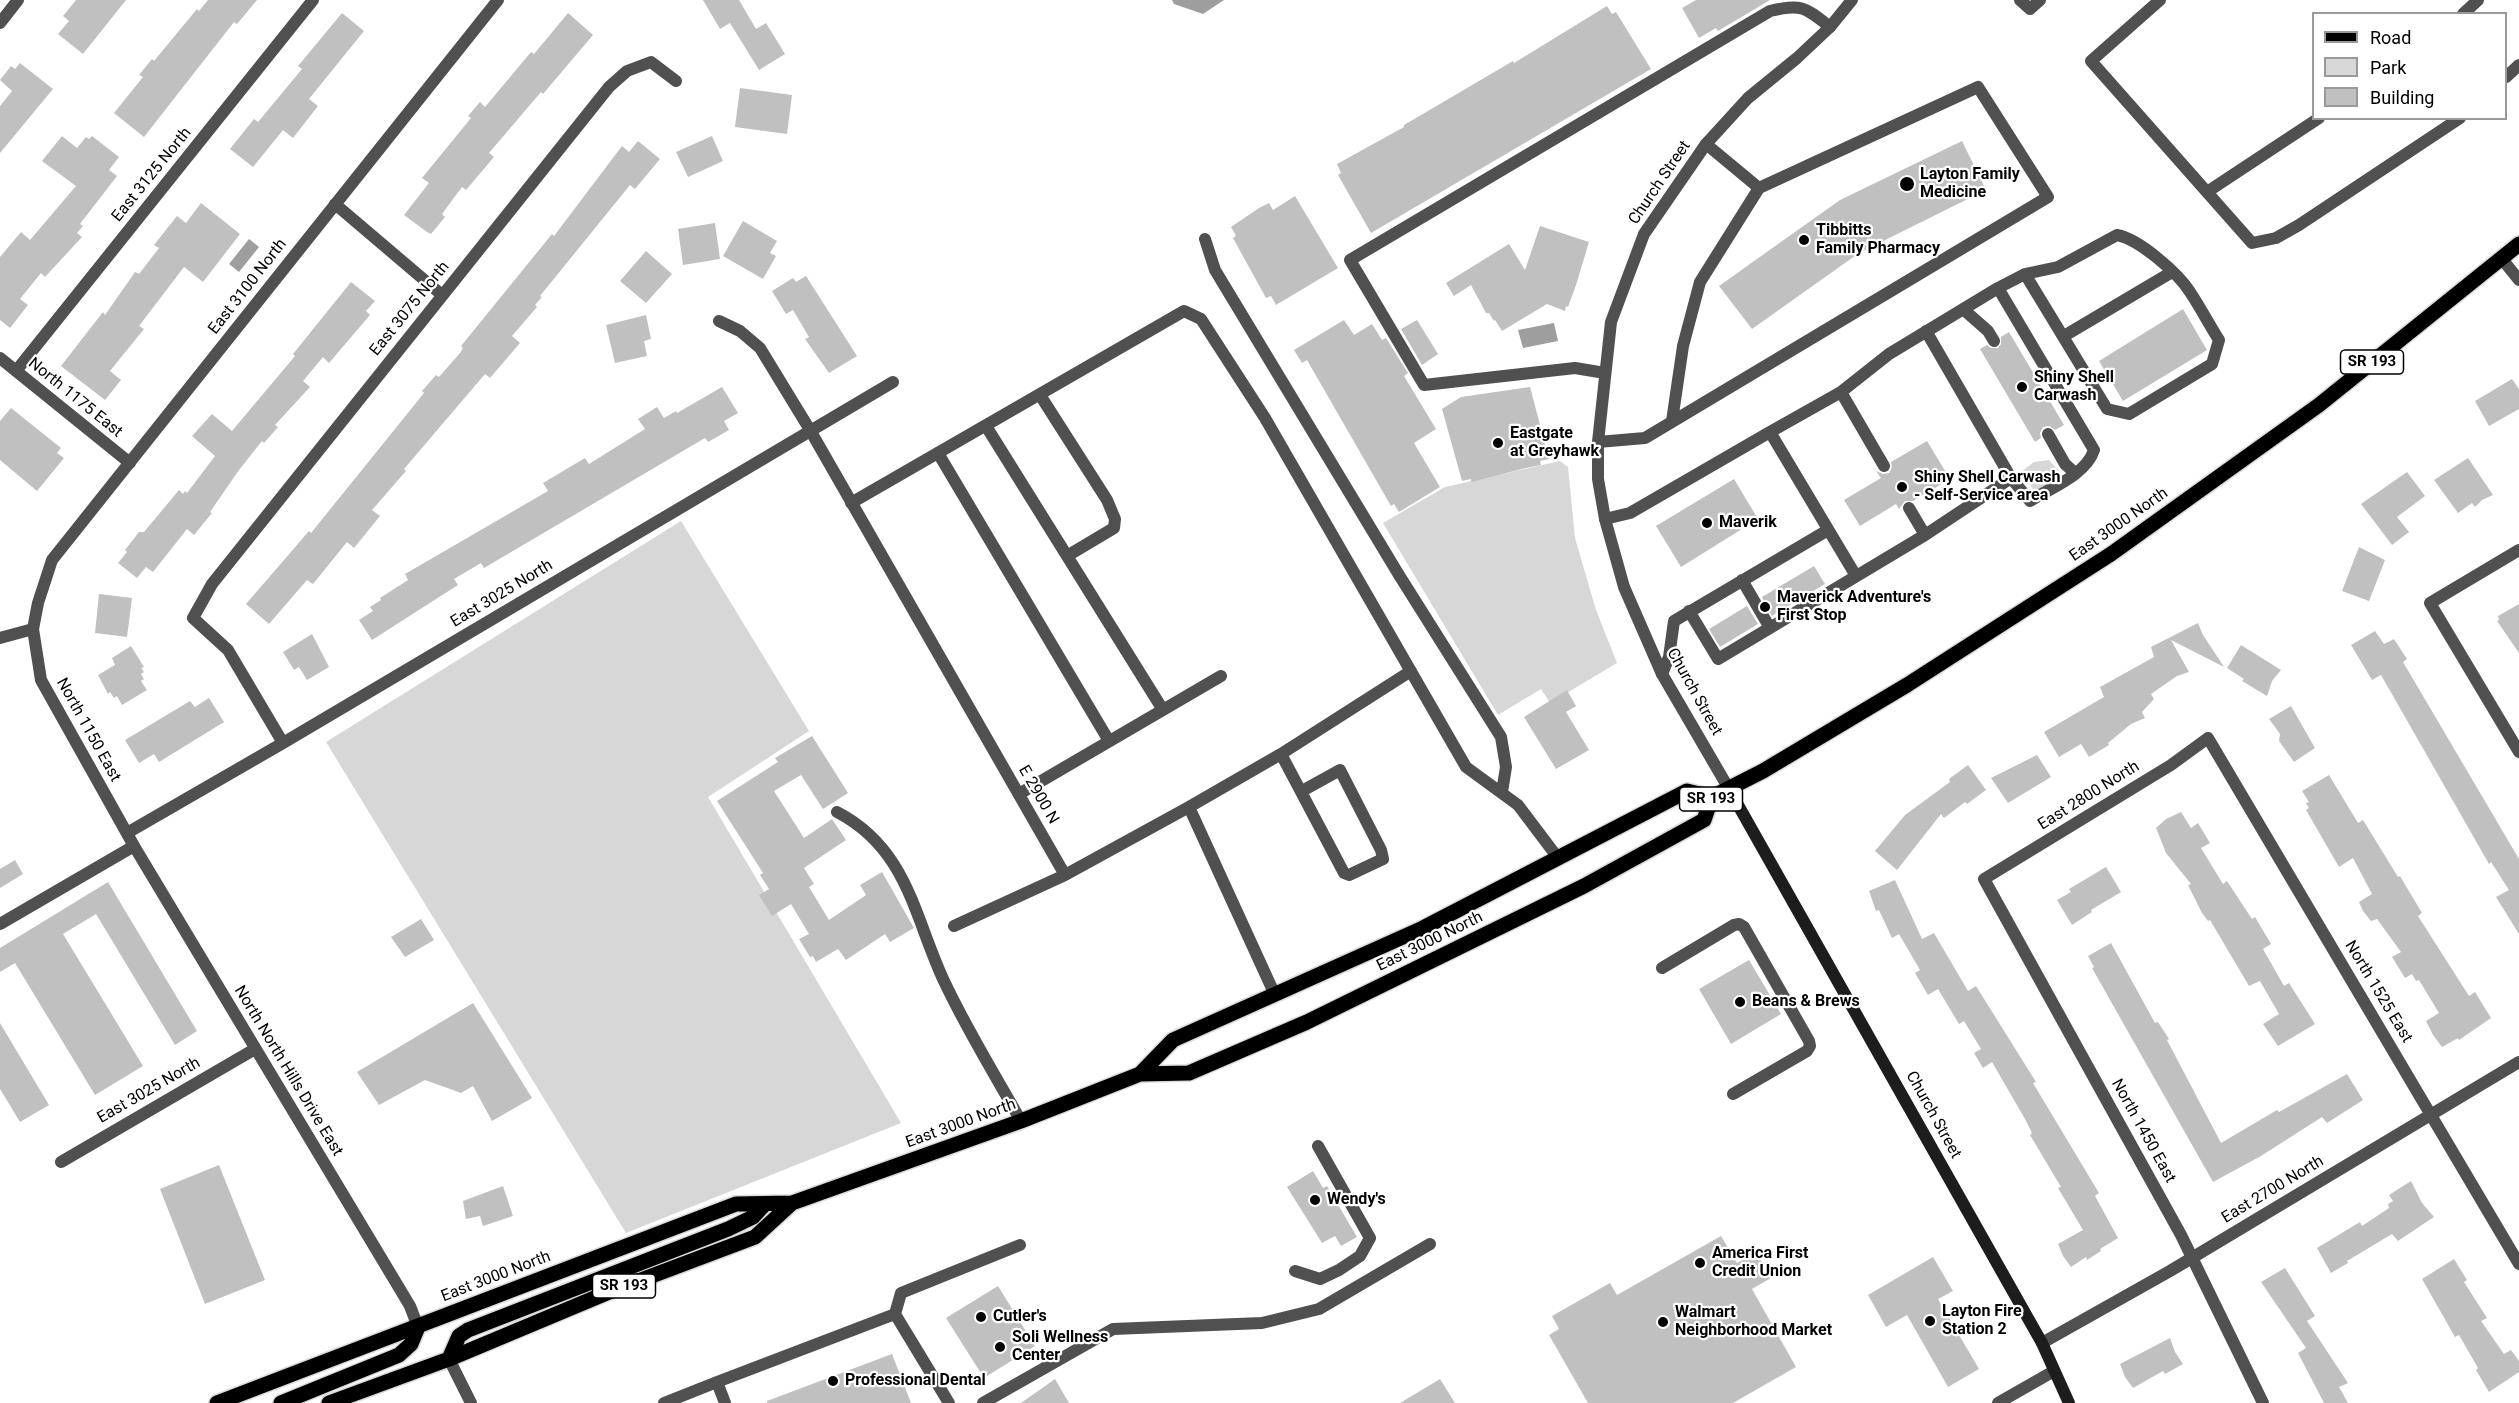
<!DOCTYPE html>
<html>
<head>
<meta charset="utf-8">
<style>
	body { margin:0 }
	#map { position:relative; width:2519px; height:1403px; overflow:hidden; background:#fff; font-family:Roboto,sans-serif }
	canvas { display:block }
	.legend { position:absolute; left:2312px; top:12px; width:195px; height:108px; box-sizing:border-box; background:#fff; border:2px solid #999; margin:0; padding:8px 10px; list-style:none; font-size:18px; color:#000 }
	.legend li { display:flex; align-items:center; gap:12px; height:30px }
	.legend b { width:30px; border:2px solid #999 }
</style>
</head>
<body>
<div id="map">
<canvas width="2519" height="1403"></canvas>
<ul class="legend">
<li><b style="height:8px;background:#000"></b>Road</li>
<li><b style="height:16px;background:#d7d7d7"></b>Park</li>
<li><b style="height:16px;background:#c0c0c0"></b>Building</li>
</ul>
</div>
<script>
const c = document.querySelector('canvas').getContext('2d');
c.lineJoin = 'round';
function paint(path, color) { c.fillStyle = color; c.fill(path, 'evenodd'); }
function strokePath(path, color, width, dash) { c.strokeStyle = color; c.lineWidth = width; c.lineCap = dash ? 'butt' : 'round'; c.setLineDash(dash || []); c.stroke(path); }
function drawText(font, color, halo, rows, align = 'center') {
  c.font = font + ' Roboto,sans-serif'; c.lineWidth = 4.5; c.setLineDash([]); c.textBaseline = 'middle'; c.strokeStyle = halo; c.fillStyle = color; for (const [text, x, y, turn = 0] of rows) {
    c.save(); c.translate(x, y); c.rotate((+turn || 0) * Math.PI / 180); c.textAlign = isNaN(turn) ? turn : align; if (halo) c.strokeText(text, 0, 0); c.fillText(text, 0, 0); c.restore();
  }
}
paint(new Path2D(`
	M2049 460 2059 471 2060 477 2037 492 2034 491 2022 471 2034 462Z
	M1560 461 1568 467 1575 538 1596 610 1617 663 1550 703 1541 689 1498 715 1383 523 1445 487Z
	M681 521 809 731 708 797 901 1123 626 1233 326 742Z`), '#d7d7d7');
paint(new Path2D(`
	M1172 0H1224L1203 14 1174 4Z
	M249 239 259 247 239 272 229 264Z
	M1554 323 1558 341 1523 348 1518 330Z`), '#9e9e9e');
paint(new Path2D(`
	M76 0H126L83 54 58 34 69 21 63 16Z
	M208 0H257L237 24 234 22 144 137 114 113 143 77 139 75 152 59 154 61 197 9 199 11Z
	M703 0H739L756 29 766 23 785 54 759 70 730 23 720 29Z
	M1696 0H1770L1718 31 1716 28 1699 38 1682 8Z
	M1607 6 1612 14 1616 12 1651 69 1371 233 1338 175 1341 173 1337 164 1404 127V125L1513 61 1514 63Z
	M342 13 364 31 309 99 318 106 293 138 283 130 253 167 230 149 254 119 258 122 302 69 298 66Z
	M568 13 593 35 543 94 541 92 489 153 494 157 466 190 462 187 442 214 445 217 431 234 427 232 404 215 429 183 422 178 471 118 468 116 480 102 485 107 531 52 534 54Z
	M20 63 53 89 0 153V106L12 91 0 80 11 66 15 69Z
	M740 88 792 95 787 134 735 127Z
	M62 136 77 148 86 137 89 139 92 136 119 157 109 170 117 176 80 224 83 226 77 233 82 237 45 277 41 273 20 299 28 305 10 328 0 320V257L21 232 30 240 76 186 42 161Z
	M712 136 723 161 688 177 676 152Z
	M638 141 660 159 635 189 630 185 540 296 542 297 535 305 537 307 512 336 520 343 490 378 485 374 404 469 406 471 372 510 380 516 354 548 347 542 313 584 307 580 269 624 246 604 309 531 311 533 424 393 422 391 436 375 439 377 460 353 463 348 461 346 552 234 554 236 622 146 629 152Z
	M1962 141 1986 190 1859 253 1752 329 1719 286 1840 200Z
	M1295 196 1338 268 1276 305 1271 296 1266 298 1233 238 1236 236 1231 227 1259 208 1269 203 1273 210Z
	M201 203 240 234 203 282 184 267 139 326 144 329 110 371 121 380 105 400 61 366 103 312 105 315 135 272 139 274 159 248 154 245 177 216 186 223Z
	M743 221 777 241 770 253 776 256 763 279 723 256Z
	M715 223 720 259 683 265 678 229Z
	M1540 226 1589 242 1576 285 1568 307 1566 306 1565 311 1547 304 1502 331 1495 320 1494 321 1489 313H1486L1471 285 1454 296 1446 283 1509 244 1525 270Z
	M646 251 672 274 646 303 620 281Z
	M806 276 857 356 829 373 805 339 809 337 793 310 786 314 772 291 793 278 796 282Z
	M351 282 375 301 366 311 370 315 329 363 323 357 303 381 310 387 275 425 278 427 264 443 262 441 239 470 210 512 212 513 194 535 187 529 153 572 146 567 137 578 118 563 127 552 125 550 139 532H144L179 490 183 494 185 491 187 493 215 456 192 436 212 414 232 431 295 356 293 354Z
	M2183 309 2207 350 2123 401 2099 361Z
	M646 315 651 339 644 341 647 356 615 363 606 325Z
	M1344 320 1354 335 1372 324 1382 340 1386 338 1408 373 1404 376 1436 429 1414 443 1440 487 1399 512 1394 504 1391 506 1307 360 1302 363 1294 350Z
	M1417 320 1438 354 1422 365 1401 329Z
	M2009 332 2064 425 2055 430 2049 426 2043 427 2040 433 2041 438 2035 442 1980 349 1987 345 1991 348H1998L2001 344V337Z
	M2512 379 2519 389V409L2489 426 2475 401Z
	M722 387 738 413 724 421 729 430 708 442 705 438 484 568 481 563 454 579 458 585 372 640 359 620 373 611 370 607 381 600 380 598 408 580 405 574 548 491 543 483 585 458 589 464 645 429 638 419 657 407 664 418 676 411 677 413Z
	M1530 387 1549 459 1540 461 1541 465 1526 468 1471 482V479L1462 481 1442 409 1461 397Z
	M11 408 61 448 57 453 64 458 37 491 0 460V421Z
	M1927 441 1950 479 1913 501H1905L1899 509 1896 504 1860 526 1844 500 1881 478 1876 471 1883 474 1889 473 1892 467 1891 462Z
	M2468 458 2493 495 2482 500 2475 507 2472 503 2458 513 2434 480Z
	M2407 472 2425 496 2397 517 2409 532 2392 545 2361 504Z
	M1734 479 1758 519 1681 567 1656 526Z
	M2359 547 2385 560 2369 601 2342 591Z
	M1814 566 1825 584 1772 616 1762 597Z
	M99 594 132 598 127 637 95 633Z
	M2519 604V653L2497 621 2499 620 2498 616Z
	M1747 606 1758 624 1720 647 1709 629Z
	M2198 623 2203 635 2224 667 2171 640 2189 672 2177 676 2151 694 2154 699 2142 712 2145 718 2131 724 2108 743 2109 745 2089 757 2081 744 2059 757 2044 732 2104 697 2100 687 2154 657 2151 647Z
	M2375 631 2384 644 2394 639 2407 659 2403 662 2519 859V934L2496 897 2509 890 2491 862 2489 864 2381 675 2372 680 2351 645Z
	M312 634 329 667 307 680 299 667 294 670 283 652Z
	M2241 645 2281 670 2272 681 2267 696 2242 681 2244 679 2227 668Z
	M131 646 144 667 141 668 144 672 141 674 144 679 141 681 147 690 122 705 117 696 114 698 110 692 108 694 98 675 115 665 112 658Z
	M1567 690 1576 706 1566 712 1589 750 1556 769 1524 717Z
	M209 698 224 722 159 762 154 754 139 763 125 740 190 701 195 707Z
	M2291 706 2315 748 2294 762 2279 741 2280 734 2269 719Z
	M812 736 848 793 823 809 801 775 774 791 804 838 832 819 846 840 804 868 814 884 809 887 829 920 866 895 860 885 882 872 914 928 890 942 885 934 846 960 838 949 816 962 813 956 810 957 799 939 809 934 791 904 772 916 759 895 769 889 760 875 763 873 717 801 778 762 775 758Z
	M2037 755 2051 777 2008 803 1991 778Z
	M1968 765 1986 790 1967 804 1965 802 1944 818 1941 814 1897 870 1875 851 1905 815 1950 782 1949 779Z
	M2329 775 2358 823 2363 820 2398 877 2400 876 2422 913 2418 916 2469 996 2475 992 2491 1018 2459 1040 2458 1038 2442 1047 2433 1035 2426 1021 2439 1013 2419 980 2416 981 2412 974 2405 978 2392 957 2401 952 2377 919 2371 921 2363 911 2359 902 2372 894 2353 858 2339 867 2306 810 2309 808 2306 803 2309 802 2302 791Z
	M2181 812 2191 828 2198 823 2210 843 2201 848 2223 884 2227 881 2252 919 2255 917 2271 944 2263 949 2284 986 2289 983 2315 1024 2278 1046 2263 1024 2279 1014 2260 981 2249 986 2210 920 2208 921 2202 913 2188 885 2191 884 2166 853 2156 828 2166 819Z
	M15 860 23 874 0 888V869Z
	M2106 867 2121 892 2091 910 2092 912 2072 925 2057 900 2071 892 2069 889Z
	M1895 880 1922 939 1934 933 1968 991 1976 986 2036 1082 2033 1083 2099 1193 2095 1196 2118 1238 2100 1249 2101 1251 2087 1260 2086 1257 2071 1267 2063 1256 2058 1244 2083 1230 2058 1188 2061 1187 2030 1135 2032 1133 2025 1119 1992 1062 1983 1068 1974 1053 1981 1049 1964 1021 1959 1024 1938 989 1928 995 1915 973 1920 970 1899 934 1892 938 1879 910 1876 911 1869 891Z
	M108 882 197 1031 175 1045 96 914 63 934 143 1066 95 1095 15 963 0 972V948Z
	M421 919 434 940 405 957 391 937Z
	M2111 943 2155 1023 2158 1022 2169 1039 2167 1040 2221 1143 2277 1110 2279 1112 2347 1074 2363 1100 2327 1123 2322 1117 2261 1156 2213 1182 2092 968 2094 967 2088 956Z
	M1749 960 1781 1014 1731 1044 1699 989Z
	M473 1003 532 1098 492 1121 473 1086 461 1093 425 1080 379 1105 357 1072Z
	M0 1023 49 1105 20 1122 0 1089Z
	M219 1165 265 1280 205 1304 160 1189Z
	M1313 1171 1323 1188 1327 1186 1357 1237 1341 1246 1335 1236 1322 1243 1287 1187Z
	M2411 1181 2422 1203 2434 1217 2398 1241 2392 1234 2347 1261 2348 1263 2331 1273 2317 1248 2360 1222 2362 1226 2389 1208 2388 1204 2393 1201 2389 1195Z
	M503 1186 513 1216 483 1226 480 1216 466 1219 463 1201Z
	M1721 1236 1737 1263 1756 1252 1771 1278 1752 1289 1796 1367 1733 1403H1588L1549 1335 1559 1329 1552 1316 1610 1283 1617 1295Z
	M1933 1257 1953 1291 1938 1299 1979 1369 1948 1387 1907 1315 1886 1327 1868 1295Z
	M2454 1259 2467 1280 2464 1282 2487 1318 2481 1321 2504 1354 2511 1350 2519 1361V1372L2489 1392 2476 1370 2478 1368 2459 1335 2455 1337 2422 1279Z
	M2285 1268 2315 1316 2307 1321 2348 1383 2339 1387 2348 1403H2324L2298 1353 2306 1348 2261 1282Z
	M998 1286 1035 1346 984 1378 946 1318Z
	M2170 1338 2175 1352 2183 1364 2165 1374 2163 1371 2133 1388 2125 1377 2120 1364Z
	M892 1354 911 1403H767V1401Z
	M1055 1379 1069 1403H1021Z
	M1440 1379 1455 1403H1400Z`), '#c0c0c0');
const primary = new Path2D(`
	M1712 797 1763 771 1907 685 2111 554 2319 405 2519 244
	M449 1359 459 1336 468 1330 728 1229 753 1217 765 1204
	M217 1403 736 1204 792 1203 1021 1121 1140 1074 1189 1073 1307 1022 1584 886 1704 820 1712 797 1687 791 1423 928 1173 1040 1140 1074
	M281 1403 399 1355 411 1344 418 1327
	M329 1403 449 1359 609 1292 755 1237 792 1203`);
strokePath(primary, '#dbdbdb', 18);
strokePath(new Path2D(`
	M2020 0 2030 9 2040 0
	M2160 0 2091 61 2252 243 2276 238 2299 225 2460 118
	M2463 14 2478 0
	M2506 77 2519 65
	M2207 192 2319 118
	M1205 239 1215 270 1399 575 1501 737 1506 767 1502 792
	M1963 309 1988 331 1994 341
	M1926 331 2011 478 2030 501C2050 488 2086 475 2094 450L1998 288
	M2064 336 2172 272
	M1605 373 1575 368 1424 385 1350 260 1770 11C1802 3 1806 8 1830 27
	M1841 392 1884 466
	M1672 421 1683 346 1700 282 1759 188
	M810 430 1065 875 1189 807 1275 995
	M1770 432 1841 392 1889 354 1998 288 2025 274 2058 267 2117 235C2139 239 2178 273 2190 292 2200 307 2209 324 2219 340L2212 364 2129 414 2107 409 2025 274
	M2048 434 2065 464 2075 473
	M1598 442 1645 438 2048 197 1978 87 1759 188 1706 144
	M851 503 1184 311 1201 319 1265 418 1466 767 1518 805 1558 858
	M1909 508 1925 535
	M1605 519 1630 513 1770 432 1856 576
	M1742 580 1770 628
	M1689 611 1718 659 1925 535 2011 478
	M0 638 33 629
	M1662 674 1669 657 1674 621 1828 530
	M1281 754 1411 671
	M1189 807 1281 754 1344 873 1349 875 1383 859 1381 850 1340 770 1302 791
	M837 812C908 849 914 917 944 981 967 1030 995 1075 1021 1121
	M0 924 134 846
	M954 926 1065 875
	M1662 968 1734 925 1739 924 1744 927 1809 1041 1810 1046 1807 1051 1733 1094
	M1295 1271 1320 1279 1339 1270 1360 1256 1370 1238 1318 1146
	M895 1314 901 1293 1020 1245
	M664 1403 717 1382
	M725 1403 717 1382 895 1314 949 1403
	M983 1403 1113 1329 1262 1323 1319 1309 1430 1244
	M1998 1403 2054 1371`), '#505050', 12);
strokePath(new Path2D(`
	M0 23 18 0
	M335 204 442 295
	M2502 259 2519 280
	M719 321 740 331 760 348 810 430
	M0 358 130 463
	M16 371 313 0
	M1040 395 1107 500 1115 519 1114 528 1067 556
	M986 426 1163 710
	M938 453 1109 741
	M2519 550 2430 603 2519 752
	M283 743 228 650 193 618 212 584 609 87 627 71 651 62 676 81
	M1729 789 1662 674 1624 587 1605 519 1598 479V442L1611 322 1644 234 1706 144 1748 98 1797 58 1830 27 1852 0
	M1019 794 1221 676
	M127 833 283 743 893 382
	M61 1162 255 1049
	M418 1327 410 1306 134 846 41 680 33 629 38 603 52 560 498 0
	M2042 1343 2170 1271 2519 1062
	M449 1359 471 1403
	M2263 1403 2181 1235 1984 879 2171 765 2208 738 2519 1264`), '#505050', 12);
strokePath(new Path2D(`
	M1729 789 2042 1343 2069 1403`), '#1d1d1d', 12);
strokePath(primary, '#000', 15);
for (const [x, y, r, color] of [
	[1907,184,8,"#000"],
	[1804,240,6,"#000"],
	[2022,387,6,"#000"],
	[1498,443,6,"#000"],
	[1902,487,6,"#000"],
	[1707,523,6,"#000"],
	[1765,607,6,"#000"],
	[1740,1002,6,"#000"],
	[1315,1200,6,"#000"],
	[1700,1263,6,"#000"],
	[981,1317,6,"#000"],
	[1930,1321,6,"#000"],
	[1663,1322,6,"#000"],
	[1000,1347,6,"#000"],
	[833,1381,6,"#000"]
]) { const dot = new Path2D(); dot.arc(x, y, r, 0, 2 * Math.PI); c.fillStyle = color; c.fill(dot); strokePath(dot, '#fff', 2); }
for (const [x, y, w] of [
	[2372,362,63],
	[1711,799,63],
	[624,1286,63]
]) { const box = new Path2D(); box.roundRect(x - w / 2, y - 12, w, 24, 4.5); c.fillStyle = '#fff'; c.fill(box); strokePath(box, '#000', 1.5); }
drawText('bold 15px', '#000', null, [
	["SR 193",2372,362],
	["SR 193",1711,799],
	["SR 193",624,1286]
]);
drawText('16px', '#000', '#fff', [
	["East 3125 North",152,175,-51],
	["Church Street",1660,183,-56],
	["East 3100 North",248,287,-52],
	["East 3075 North",410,309,-51],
	["North 1175 East",75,398,39],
	["East 3000 North",2119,525,-35],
	["East 3025 North",502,594,-31],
	["Church Street",1694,692,61],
	["North 1150 East",88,730,61],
	["E 2900 N",1038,795,60],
	["East 2800 North",2089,796,-32],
	["East 3000 North",1430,942,-26],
	["North 1525 East",2378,992,59],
	["North North Hills Drive East",288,1071,59],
	["East 3025 North",149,1091,-30],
	["Church Street",1933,1115,61],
	["East 3000 North",961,1124,-20],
	["North 1450 East",2143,1131,61],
	["East 2700 North",2273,1190,-31],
	["East 3000 North",496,1277,-21]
]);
drawText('bold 16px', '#000', '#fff', [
	["Layton Family",1920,175],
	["Medicine",1920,193],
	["Tibbitts",1816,231],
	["Family Pharmacy",1816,249],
	["Shiny Shell",2034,378],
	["Carwash",2034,396],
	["Eastgate",1510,434],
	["at Greyhawk",1510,452],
	["Shiny Shell Carwash",1914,478],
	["- Self-Service area",1914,496],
	["Maverik",1719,523],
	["Maverick Adventure's",1777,598],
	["First Stop",1777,616],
	["Beans & Brews",1752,1002],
	["Wendy's",1327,1200],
	["America First",1712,1254],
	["Credit Union",1712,1272],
	["Layton Fire",1942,1312],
	["Station 2",1942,1330],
	["Walmart",1675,1313],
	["Neighborhood Market",1675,1331],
	["Cutler's",993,1317],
	["Soli Wellness",1012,1338],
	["Center",1012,1356],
	["Professional Dental",845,1381]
], 'left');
</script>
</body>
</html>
